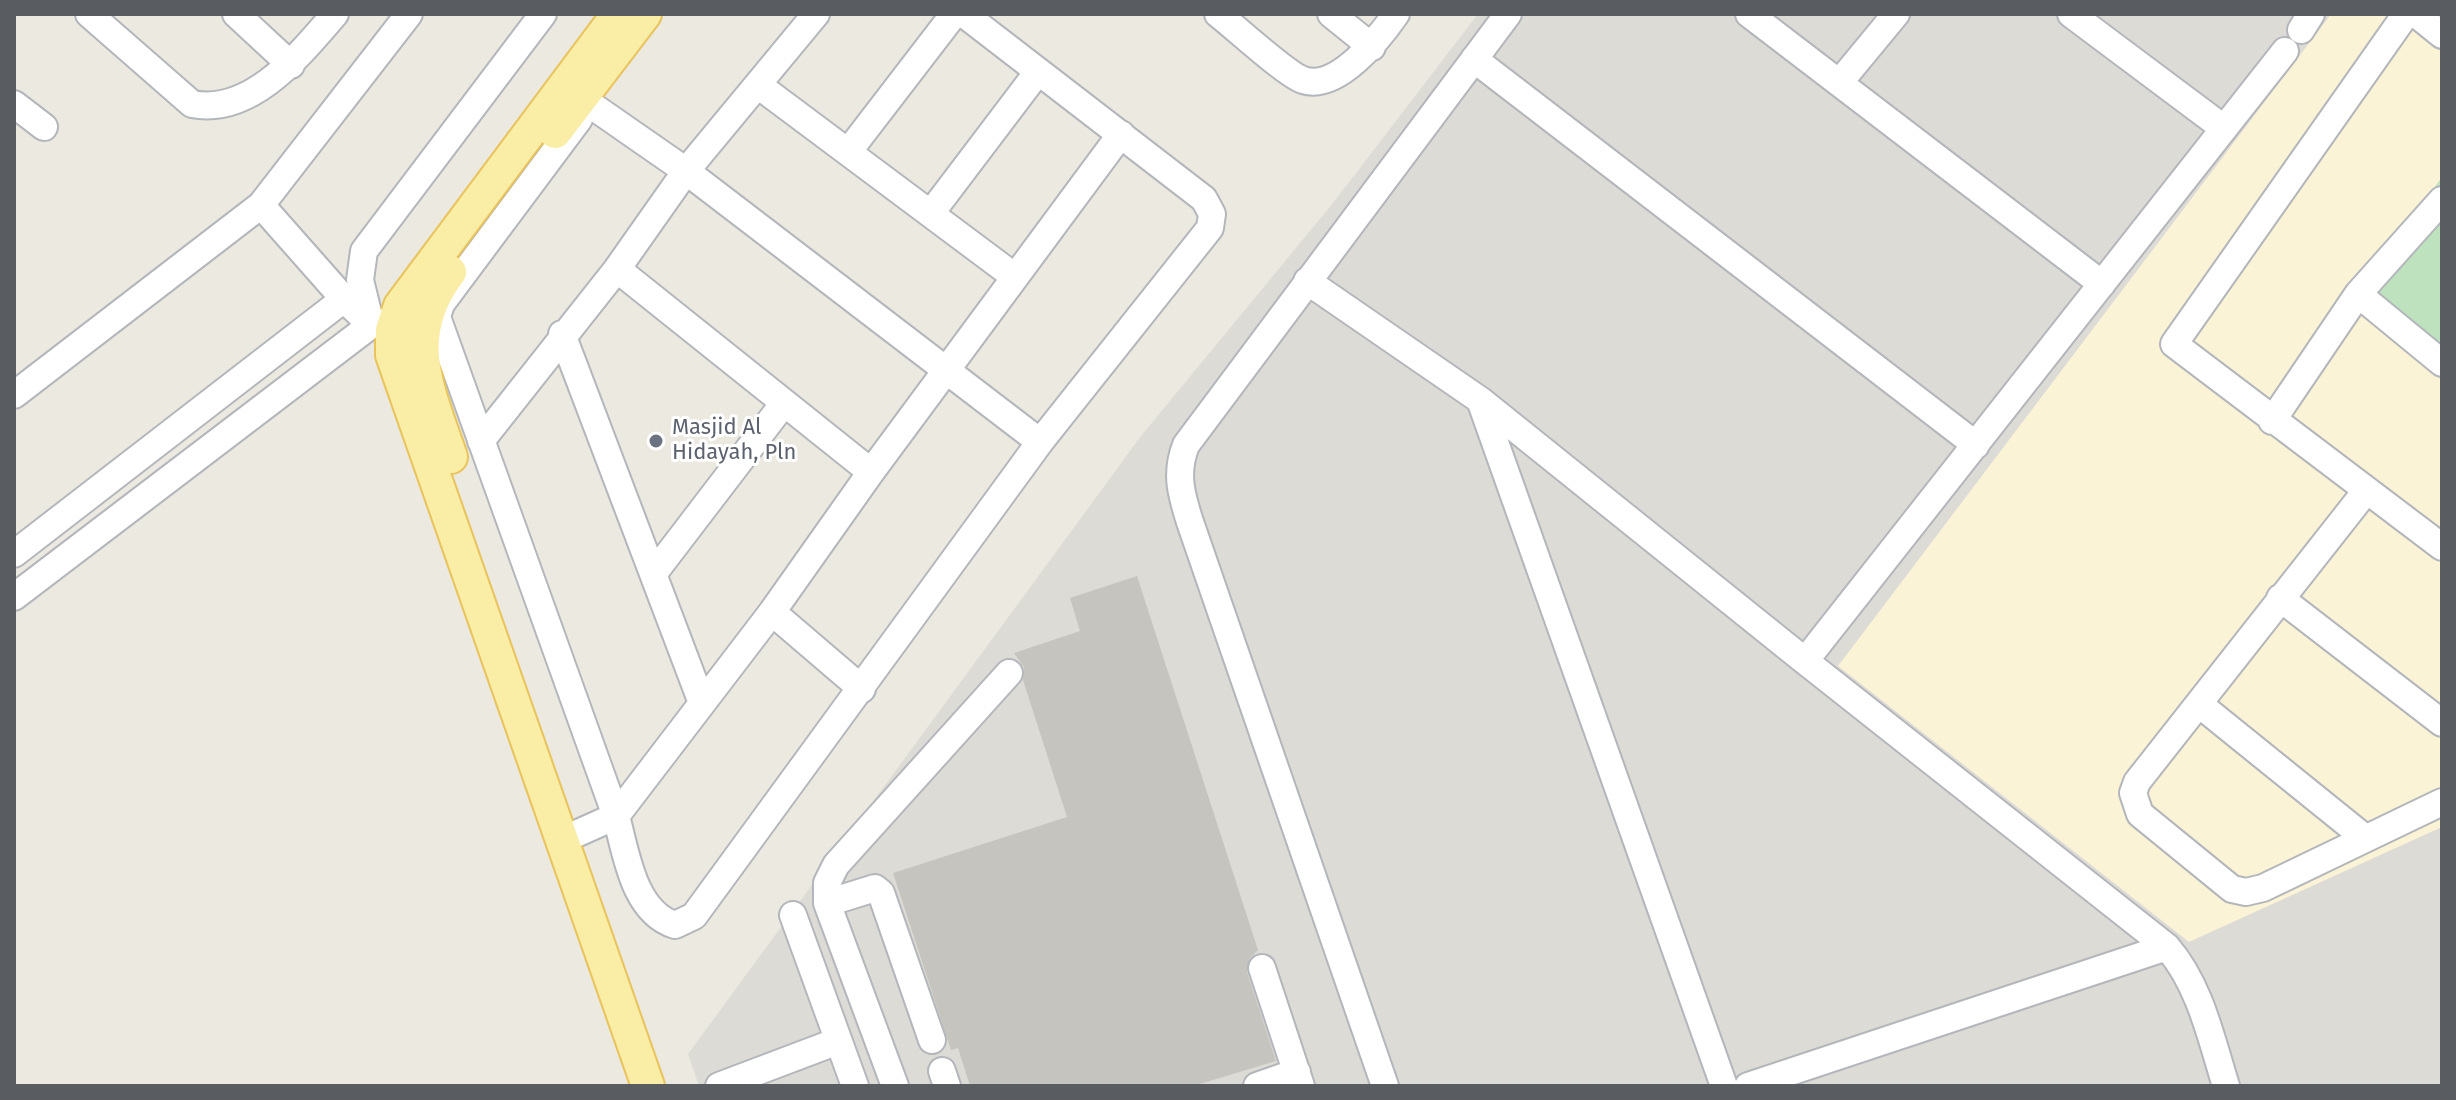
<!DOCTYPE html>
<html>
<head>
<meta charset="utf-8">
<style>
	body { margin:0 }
	#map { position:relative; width:2456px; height:1100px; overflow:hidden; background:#ebe9e0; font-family:"Fira Sans",sans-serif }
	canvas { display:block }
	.frame { position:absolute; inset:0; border:16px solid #595c61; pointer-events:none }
</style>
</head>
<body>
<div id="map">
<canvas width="2456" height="1100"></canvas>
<div class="frame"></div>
</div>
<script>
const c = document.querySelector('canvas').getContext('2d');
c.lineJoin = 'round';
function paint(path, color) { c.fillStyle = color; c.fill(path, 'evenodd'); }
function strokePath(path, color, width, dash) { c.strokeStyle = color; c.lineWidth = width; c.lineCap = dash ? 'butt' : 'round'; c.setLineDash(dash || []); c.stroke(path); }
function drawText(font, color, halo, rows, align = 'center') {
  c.font = font + ' "Fira Sans",sans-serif'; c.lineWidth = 6; c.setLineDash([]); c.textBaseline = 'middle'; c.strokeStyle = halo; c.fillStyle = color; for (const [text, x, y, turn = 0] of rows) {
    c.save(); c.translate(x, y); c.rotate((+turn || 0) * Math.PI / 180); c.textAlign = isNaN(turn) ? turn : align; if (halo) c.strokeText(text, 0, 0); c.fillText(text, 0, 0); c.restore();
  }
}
paint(new Path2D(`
	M2331 14H2442V827L2189 942 1838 666Z`), '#fbf3d5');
paint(new Path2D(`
	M1478 14H2331L1838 666 2189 942 2442 827V1086H699L688 1054 1141 436 1333 203Z`), '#dddbd5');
paint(new Path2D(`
	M2442 177V360L2358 294Z`), '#bee2be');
paint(new Path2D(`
	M1137 576 1258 950 1250 958 1247 972 1276 1061 1193 1086H970L958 1048 951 1050 893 873 1067 817 1023 680 1024 667 1014 653 1080 631 1070 598Z`), '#c6c4be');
const minor = new Path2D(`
	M89 14 192 104C252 116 301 53 335 14
	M236 14 291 65
	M1218 14C1235 27 1287 75 1303 80 1337 92 1380 37 1396 14
	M1331 14 1372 47
	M1749 14 2102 284
	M2071 14 2222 127
	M2406 14 2174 344 2442 547
	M2416 14 2442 35
	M2301 30 2311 14
	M1474 59 1976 445
	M1839 83 1896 14
	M758 85 1015 277
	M581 98 686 171 1040 442
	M14 104 44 127
	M579 119 441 304 437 317 616 816C626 852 633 912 675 925L694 916 1040 442 1210 228 1212 214 1204 199 964 14
	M848 152 954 14
	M261 205 409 14
	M931 213 1037 73
	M617 269 871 472
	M1307 281 1480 400 1805 661
	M2358 294 2442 363
	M371 325 360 280 364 251 543 14
	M562 334 702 703
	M14 395 261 205 344 299
	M1480 400 1724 1086
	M2272 421 2358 294 2442 200
	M481 441 617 269 686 171 816 14
	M2366 491 2137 782 2133 793 2140 814 2232 889 2246 892 2263 888 2442 802
	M14 554 344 299 371 325
	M654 573 784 403
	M14 597 371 325 394 320
	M2280 598 2442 723
	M772 612 862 689
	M2199 704 2365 838
	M578 833 616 816 772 612 871 472 1121 134
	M827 903 875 888 881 893 932 1040
	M793 915 855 1086
	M1262 968 1301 1086
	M942 1071 947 1086
	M719 1086 838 1041
	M895 1086 827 903V883L836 865 1009 673
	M1257 1086 1297 1072
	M1385 1086 1190 522C1181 494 1175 473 1186 445L1508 14
	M1748 1086 2167 947
	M2226 1086C2211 1038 2200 985 2167 947L1805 661 2285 51`);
const major = new Path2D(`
	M618 14 400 306 392 330V355L648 1086
	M555 132 645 14
	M450 272C401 336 428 389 451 457`);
strokePath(minor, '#b3b6bb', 30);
strokePath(major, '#e9c35c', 36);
strokePath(minor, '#fff', 26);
strokePath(major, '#faeda6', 32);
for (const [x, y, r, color] of [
	[656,441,8,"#6b7280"]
]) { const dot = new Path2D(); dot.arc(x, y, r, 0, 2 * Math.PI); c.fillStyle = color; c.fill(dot); strokePath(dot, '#fff', 3); }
drawText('22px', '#5b616d', '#fff', [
	["Masjid Al",672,428],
	["Hidayah, Pln",672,453]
], 'left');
</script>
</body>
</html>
